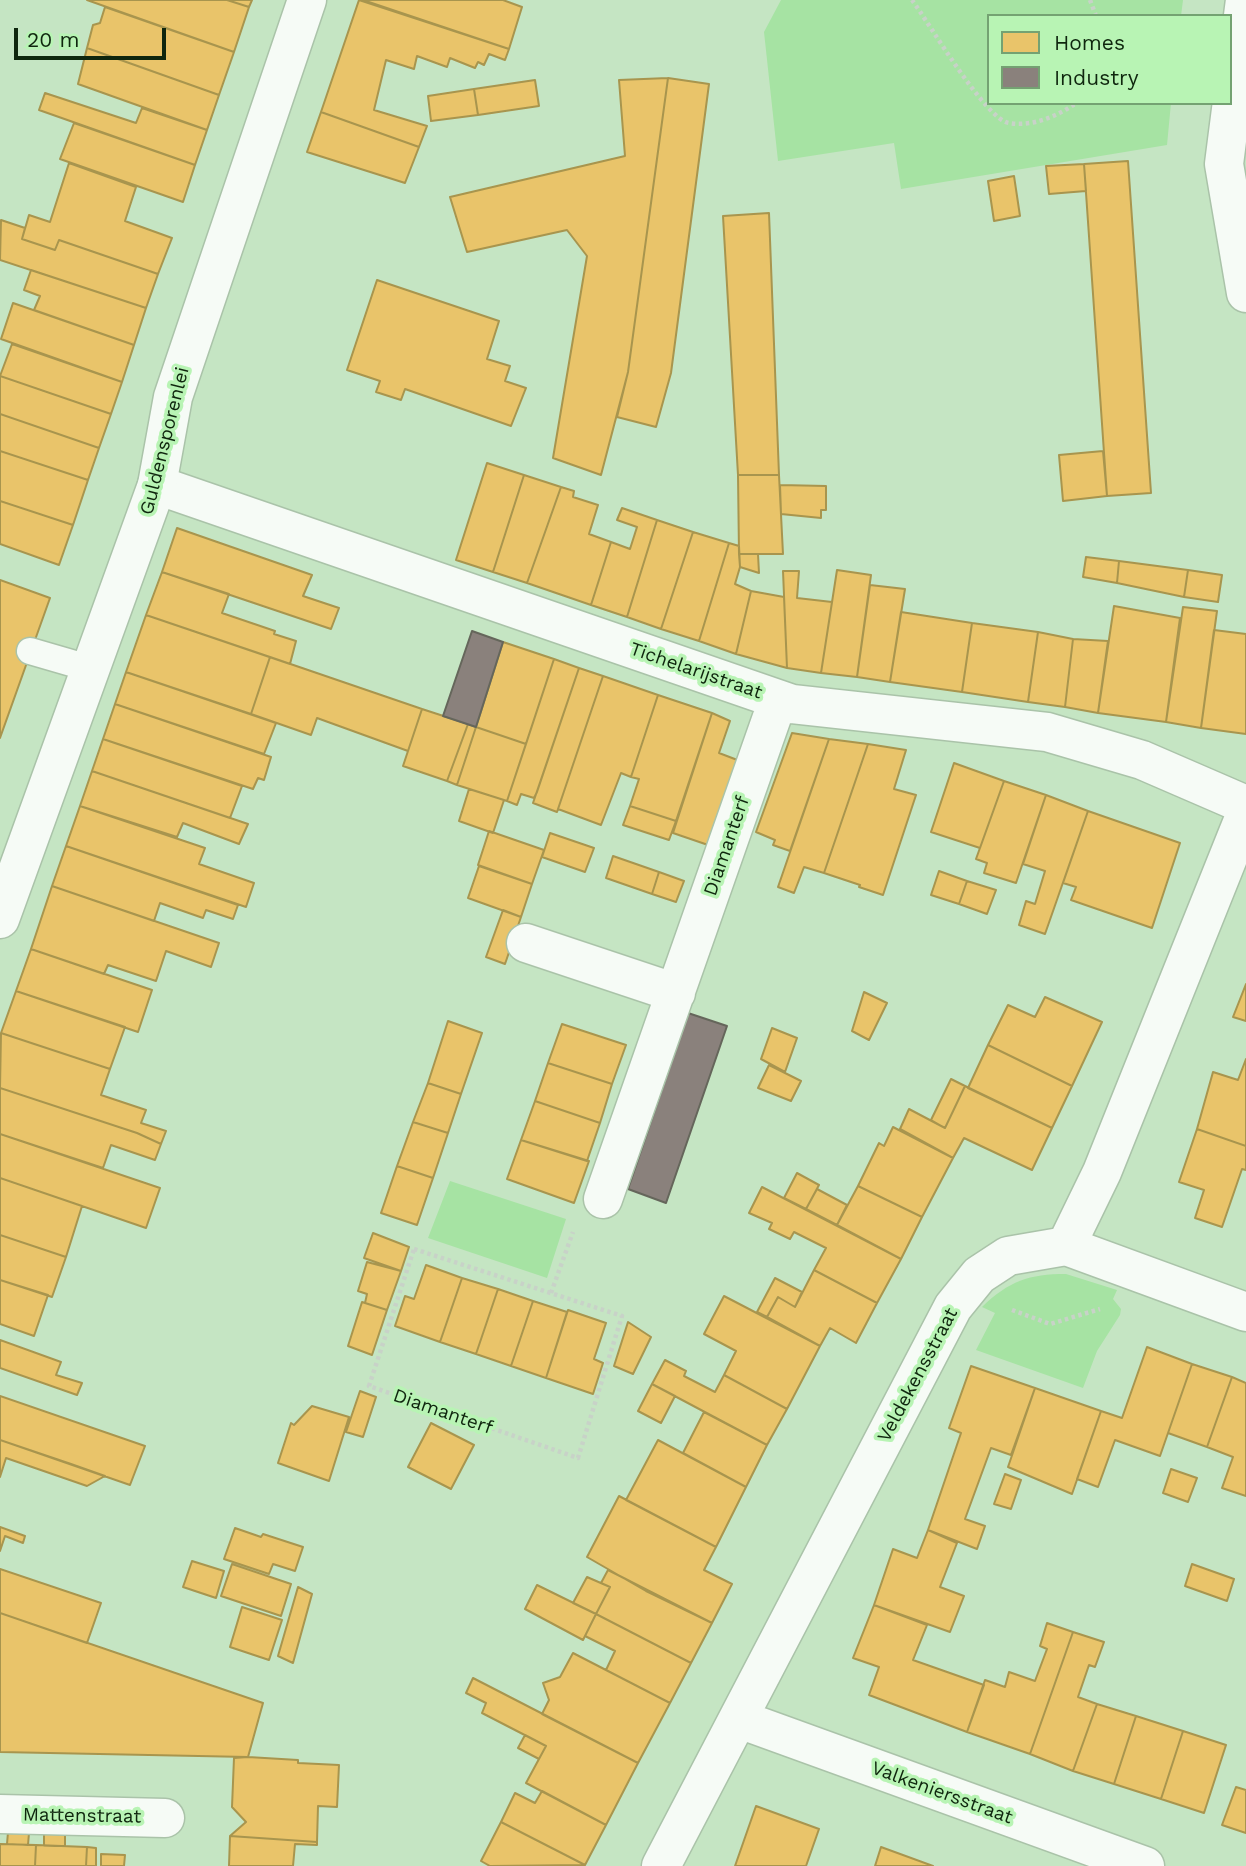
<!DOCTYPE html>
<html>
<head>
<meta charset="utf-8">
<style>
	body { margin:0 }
	#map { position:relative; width:1246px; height:1866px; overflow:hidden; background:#c5e5c3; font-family:"Work Sans",sans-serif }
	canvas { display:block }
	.legend { position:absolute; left:987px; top:14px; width:245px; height:91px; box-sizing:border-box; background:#b8f4b4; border:2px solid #74a272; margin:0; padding:9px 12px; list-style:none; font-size:21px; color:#0f260e }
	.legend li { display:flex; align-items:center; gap:14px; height:35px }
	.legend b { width:35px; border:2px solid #74a272 }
	.scale { position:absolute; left:14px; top:28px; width:152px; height:32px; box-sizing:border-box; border:4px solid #0f260e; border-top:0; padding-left:9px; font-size:21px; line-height:24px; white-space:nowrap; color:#0f260e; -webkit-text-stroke:5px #b8f4b4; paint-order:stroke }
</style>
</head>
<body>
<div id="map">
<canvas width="1246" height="1866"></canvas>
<ul class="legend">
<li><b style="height:19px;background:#e9c46a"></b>Homes</li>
<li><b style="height:19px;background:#8a817c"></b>Industry</li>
</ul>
<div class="scale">20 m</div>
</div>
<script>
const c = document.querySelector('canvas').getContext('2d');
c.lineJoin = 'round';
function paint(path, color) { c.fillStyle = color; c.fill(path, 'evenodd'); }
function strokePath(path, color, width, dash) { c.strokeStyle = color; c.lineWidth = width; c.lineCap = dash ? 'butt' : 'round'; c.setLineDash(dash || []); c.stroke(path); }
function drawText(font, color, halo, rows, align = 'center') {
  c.font = font + ' "Work Sans",sans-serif'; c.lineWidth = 7; c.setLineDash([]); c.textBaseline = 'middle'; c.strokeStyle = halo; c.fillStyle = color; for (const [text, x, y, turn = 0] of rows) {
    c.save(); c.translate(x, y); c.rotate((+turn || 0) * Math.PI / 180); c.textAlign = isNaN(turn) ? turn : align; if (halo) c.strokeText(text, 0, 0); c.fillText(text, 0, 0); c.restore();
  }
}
paint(new Path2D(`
	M781 0H1183L1181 16H989V103H1171L1167 145 901 189 894 143 778 161 764 32Z
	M450 1181 566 1219 547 1278 428 1238Z
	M1066 1274 1117 1290 1113 1299 1121 1309 1120 1315 1097 1351 1083 1388 976 1350 995 1313 982 1307C1009 1281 1029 1274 1066 1274Z`), '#a6e3a3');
const homes = new Path2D(`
	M87 0H227L249 7 234 52Z
	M227 0H252L249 7Z
	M359 0 509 49 505 60 489 54 484 65 478 62 475 68 450 58 447 67 417 56 414 69 386 60 374 110 427 126 419 147 321 112Z
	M363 0H503L522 7 509 49Z
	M105 7 234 52 219 95 87 48 93 25 100 23Z
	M87 48 219 95 207 130 78 84Z
	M668 78 628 372 601 475 553 458 587 256 567 230 467 252 450 197 625 156 619 80Z
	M668 78 709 84 671 373 656 427 617 417 628 372Z
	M535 80 539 106 478 115 474 89Z
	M474 89 478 115 431 121 428 96Z
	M45 93 136 123 142 108 207 130 195 165 39 110Z
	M321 112 419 147 405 183 307 152Z
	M74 123 195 165 183 202 60 159Z
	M1128 161 1151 493 1107 496 1084 164Z
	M69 163 136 187 125 221 172 238 158 274 59 240 55 250 22 239 29 215 50 222Z
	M1084 164 1086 191 1049 194 1046 166Z
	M1014 176 1020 216 994 221 988 181Z
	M769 213 779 475H738L723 216Z
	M1 220 25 228 22 239 55 250 59 240 158 274 146 308 0 260Z
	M31 270 146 308 134 345 34 310 40 296 24 290Z
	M377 280 499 321 487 359 510 366 505 381 526 388 511 426 405 389 401 400 376 392 380 381 347 370Z
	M13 303 134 345 122 382 1 339Z
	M12 344 122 382 111 414 0 376Z
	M0 376 111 414 99 448 0 414Z
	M0 414 99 448 88 480 0 451Z
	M0 451 88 480 73 525 0 501Z
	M1103 451 1107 496 1063 501 1059 455Z
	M487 463 524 475 493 572 456 560Z
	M524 475 561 487 527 583 493 572Z
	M738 475H779L783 554H739Z
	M780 485 826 486V510H821V518L781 514Z
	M561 487 574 491 573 497 598 505 589 534 611 542 591 605 527 583Z
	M0 501 73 525 59 565 0 544Z
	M622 508 657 520 627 617 591 605 611 542 630 549 637 527 617 520Z
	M657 520 693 532 661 629 627 617Z
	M177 528 312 575 303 596 339 608 331 629 162 572Z
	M693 532 729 543 699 641 661 629Z
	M729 543 739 546 740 567 735 584 751 591 736 654 699 641Z
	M739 554H758L759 573 740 567Z
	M1086 557 1119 561 1117 583 1083 577Z
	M1119 561 1188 570 1184 597 1117 583Z
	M837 570 871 575 857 677 821 673Z
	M1188 570 1222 575 1218 602 1184 597Z
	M783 571H799L797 598 832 602 821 673 787 668Z
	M162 572 229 594 222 613 275 631 274 634 296 641 290 664 146 615Z
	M0 580 50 598 0 738Z
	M870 585 905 589 890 682 857 677Z
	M751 591 784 597 787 668 736 654Z
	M1114 606 1180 618 1166 722 1098 713Z
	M1183 607 1217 611 1201 728 1166 722Z
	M901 612 972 623 962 692 890 682Z
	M146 615 270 657 251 714 126 672Z
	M972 623 1038 632 1028 702 962 692Z
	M1214 630 1246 634V734L1201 728Z
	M1038 632 1073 639 1065 707 1028 702Z
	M1073 639 1108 641 1098 713 1065 707Z
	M503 642 554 659 526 744 476 727Z
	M270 657 422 709 408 751 317 718 311 735 251 714Z
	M554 659 579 668 537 792 534 798 521 794 517 805 507 801Z
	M579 668 603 676 557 812 533 803Z
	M126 672 276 723 264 754 115 704Z
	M603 676 658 695 631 777 621 773 601 825 558 809Z
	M658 695 712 713 676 821 630 806 639 779 631 777Z
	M115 704 271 757 264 780 258 778 253 789 103 739Z
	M422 709 468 724 447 781 403 766Z
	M712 713 730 721 719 753 740 761 711 846 673 833Z
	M468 724 476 727 457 785 447 781Z
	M476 727 526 744 507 801 457 785Z
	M792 733 829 739 790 851 773 845 775 840 756 832Z
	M103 739 242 786 230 818 92 771Z
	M829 739 868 744 824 873 804 867 794 893 778 887Z
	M868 744 906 750 894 789 916 795 883 895 859 887 860 885 824 873Z
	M954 763 1004 781 980 848 931 832Z
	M92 771 248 824 239 844 183 823 177 837 80 806Z
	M1004 781 1046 795 1016 883 984 873 987 863 976 859Z
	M469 789 504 800 493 833 459 821Z
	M1046 795 1088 811 1045 934 1019 925 1026 901 1035 904 1045 871 1023 864Z
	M80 806 205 848 199 864 254 883 246 907 66 846Z
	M630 806 676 821 669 840 623 825Z
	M1088 811 1180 843 1152 928 1071 900 1076 887 1063 883Z
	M489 831 544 850 532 884 478 865Z
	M550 833 594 848 585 872 542 857Z
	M66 846 238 905 233 919 206 910 203 918 160 903 154 921 52 886Z
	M613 856 659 872 652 894 606 878Z
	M479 866 532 884 521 917 468 898Z
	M939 871 967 881 959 904 931 895Z
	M659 872 684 881 676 902 652 894Z
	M967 881 996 890 987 914 959 904Z
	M52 886 219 943 211 967 166 951 156 981 108 965 104 974 31 949Z
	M503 910 521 917 505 964 486 957Z
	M31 949 152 990 138 1032 16 991Z
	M1246 984V1021L1233 1017Z
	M16 991 125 1027 110 1069 1 1033Z
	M864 992 887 1003 869 1040 852 1031Z
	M1045 997 1102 1022 1072 1086 988 1045 1008 1005 1035 1017Z
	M448 1021 482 1033 461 1094 428 1083Z
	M562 1024 626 1045 612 1084 548 1063Z
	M772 1028 797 1038 785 1072 761 1059Z
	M1 1033 110 1069 101 1095 146 1110 141 1123 166 1131 161 1144 137 1133 0 1088Z
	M988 1045 1072 1086 1052 1128 968 1088Z
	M1246 1059V1146L1197 1129 1213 1072 1238 1080Z
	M548 1063 612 1084 600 1123 535 1101Z
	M769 1065 801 1081 791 1101 758 1088Z
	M951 1079 965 1086 945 1128 931 1120Z
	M428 1083 461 1094 448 1133 413 1122Z
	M965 1086 1052 1128 1032 1170 964 1138 953 1158 900 1129 909 1109 945 1128Z
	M0 1088 137 1133 161 1144 155 1160 111 1145 103 1168 0 1134Z
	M535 1101 600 1123 587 1161 521 1140Z
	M413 1122 448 1133 433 1178 397 1166Z
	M893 1127 953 1158 922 1217 858 1186 879 1143 884 1146Z
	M1197 1129 1246 1146V1170L1242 1169 1222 1227 1195 1218 1204 1190 1179 1182Z
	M0 1134 160 1188 146 1228 0 1178Z
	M521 1140 589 1161 574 1203 507 1179Z
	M397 1166 433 1178 417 1225 381 1213Z
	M797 1173 819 1185 806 1209 784 1198Z
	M0 1178 82 1206 66 1257 0 1235Z
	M858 1186 922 1217 901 1259 837 1225Z
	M762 1187 901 1259 877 1303 814 1270 826 1248 794 1232 790 1239 769 1229 772 1223 749 1213Z
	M817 1189 847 1205 837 1225 806 1209Z
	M373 1233 409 1247 401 1271 364 1258Z
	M0 1235 66 1257 52 1297 0 1280Z
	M367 1262 401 1271 387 1310 365 1303 367 1294 358 1291Z
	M426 1265 462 1278 440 1342 395 1326 405 1296 414 1299Z
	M814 1270 877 1303 856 1343 830 1328 820 1346 767 1317 778 1297 795 1307Z
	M462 1278 498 1289 476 1354 440 1342Z
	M775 1278 802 1292 795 1307 778 1297 767 1317 757 1312Z
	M0 1280 48 1295 34 1336 0 1324Z
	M498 1289 533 1301 511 1366 476 1354Z
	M724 1296 820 1346 787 1409 724 1375 736 1351 704 1334Z
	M533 1301 567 1312 546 1378 511 1366Z
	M362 1302 387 1310 372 1355 348 1346Z
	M568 1310 606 1323 594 1359 603 1363 593 1394 546 1378Z
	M628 1322 651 1337 633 1374 614 1366Z
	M0 1340 61 1362 56 1375 82 1383 77 1395 0 1368Z
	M1147 1347 1192 1364 1160 1456 1115 1440 1098 1487 1077 1479 1101 1411 1122 1418Z
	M665 1360 686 1371 684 1376 715 1392 724 1375 787 1409 767 1445 652 1384Z
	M1192 1364 1232 1377 1207 1447 1168 1433Z
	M971 1366 1035 1388 1011 1455 991 1448 965 1519 985 1526 977 1549 928 1530 961 1433 949 1428Z
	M1232 1377 1246 1383V1496L1222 1488 1233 1457 1207 1447Z
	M652 1384 675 1396 661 1423 638 1411Z
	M1035 1388 1101 1411 1072 1494 1008 1467Z
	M360 1391 376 1397 363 1437 346 1432Z
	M0 1396 145 1446 130 1485 0 1440Z
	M312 1406 349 1417 329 1481 278 1463 291 1423 294 1425Z
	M704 1412 767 1445 746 1487 683 1453Z
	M431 1423 474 1445 451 1489 408 1467Z
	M0 1440 71 1464 105 1476 87 1486 6 1458 0 1477Z
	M658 1440 746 1487 716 1547 626 1500Z
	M1171 1469 1197 1478 1188 1502 1163 1493Z
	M1005 1474 1021 1480 1011 1509 994 1504Z
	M619 1496 716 1547 704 1570 732 1584 712 1623 646 1591 587 1557Z
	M0 1527 25 1536 23 1543 5 1536 0 1551Z
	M235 1528 261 1537 263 1534 303 1547 295 1571 273 1564 269 1574 224 1559Z
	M928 1530 957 1543 940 1587 964 1596 950 1632 874 1605 893 1549 917 1558Z
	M192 1561 224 1571 216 1598 183 1587Z
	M232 1564 291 1584 281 1616 221 1596Z
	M1192 1564 1234 1579 1227 1601 1185 1586Z
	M0 1569 101 1603 87 1643 0 1613Z
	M608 1570 712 1623 691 1663 596 1614 610 1587 601 1583Z
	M587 1577 610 1587 596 1614 573 1603Z
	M537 1585 596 1614 583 1640 525 1609Z
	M298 1587 312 1594 293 1663 278 1656Z
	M874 1605 927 1625 913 1660 984 1685 967 1732 869 1695 879 1667 853 1658Z
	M242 1607 282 1620 269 1660 230 1647Z
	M0 1613 263 1703 248 1757 0 1752Z
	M596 1614 691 1663 670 1703 606 1670 615 1651 585 1636Z
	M1047 1623 1073 1632 1030 1754 967 1732 985 1680 1005 1687 1009 1672 1035 1681 1047 1649 1040 1646Z
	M1073 1632 1104 1642 1095 1667 1089 1665 1078 1697 1097 1704 1073 1771 1030 1754Z
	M573 1653 670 1703 638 1763 542 1714 549 1700 543 1683 560 1677Z
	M473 1678 638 1763 606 1825 526 1783 546 1746 482 1713 486 1703 466 1693Z
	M1097 1704 1136 1716 1114 1784 1073 1771Z
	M1136 1716 1183 1731 1161 1799 1114 1784Z
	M1183 1731 1226 1745 1204 1813 1161 1799Z
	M525 1735 546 1746 539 1759 518 1748Z
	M248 1757 298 1760V1763L339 1765 337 1807 318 1806 317 1842 230 1836 246 1822 232 1807 234 1758Z
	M1236 1787 1246 1790V1833L1222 1825Z
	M542 1791 606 1825 585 1865 501 1822 515 1793 535 1803Z
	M756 1806 819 1829 806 1866H735Z
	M501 1822 585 1865 490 1866 481 1861Z
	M8 1832 29 1833 28 1845 7 1844Z
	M44 1833 65 1835V1846H44Z
	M230 1836 317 1842V1845L295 1844 293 1866H229Z
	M0 1844 36 1845 35 1866H0Z
	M36 1845 87 1847 86 1866H35Z
	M87 1847 96 1848V1866H86Z
	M881 1847 933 1866H875Z
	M101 1854 125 1855 124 1866H101Z`);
paint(homes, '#e9c46a');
strokePath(homes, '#a8954e', 2);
const industry = new Path2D(`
	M472 631 503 642 476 727 443 716Z
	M688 1013 727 1026 666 1203 628 1189Z`);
paint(industry, '#8a817c');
strokePath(industry, '#65665b', 2);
const lane = new Path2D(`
	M30 651 92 669`);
const street = new Path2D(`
	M1245 0 1224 164 1246 293
	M157 485 792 704 1047 732 1142 760 1246 805
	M526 943 676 993
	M603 1199 778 700
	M1066 1246 1246 1312
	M739 1719 1145 1866
	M0 1814 165 1818
	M661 1866 953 1307 979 1275 1008 1256 1066 1246 1102 1172 1246 813`);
const secondary = new Path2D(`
	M0 919 157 485 173 397 307 0`);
strokePath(lane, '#aac3a9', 29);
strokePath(street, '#aac3a9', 41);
strokePath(secondary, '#aac3a9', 41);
strokePath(new Path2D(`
	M912 0C929 23 986 120 1009 123 1032 127 1058 116 1076 103
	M1090 0 1096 16
	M414 1249 622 1316 578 1458 369 1386Z
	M551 1293 573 1232
	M1012 1310 1050 1324 1100 1309`), '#c8d2c8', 4.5, [3.5, 3.5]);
strokePath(lane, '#f6fbf6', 26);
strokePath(street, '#f6fbf6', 38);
strokePath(secondary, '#f6fbf6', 38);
drawText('19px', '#0f260e', '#b8f4b4', [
	["Guldensporenlei",165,441,-76],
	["Tichelarijstraat",696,671,19],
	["Diamanterf",727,846,-71],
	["Veldekensstraat",918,1375,-62],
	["Diamanterf",443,1412,19],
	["Valkeniersstraat",942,1793,20],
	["Mattenstraat",82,1816,1]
]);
</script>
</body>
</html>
